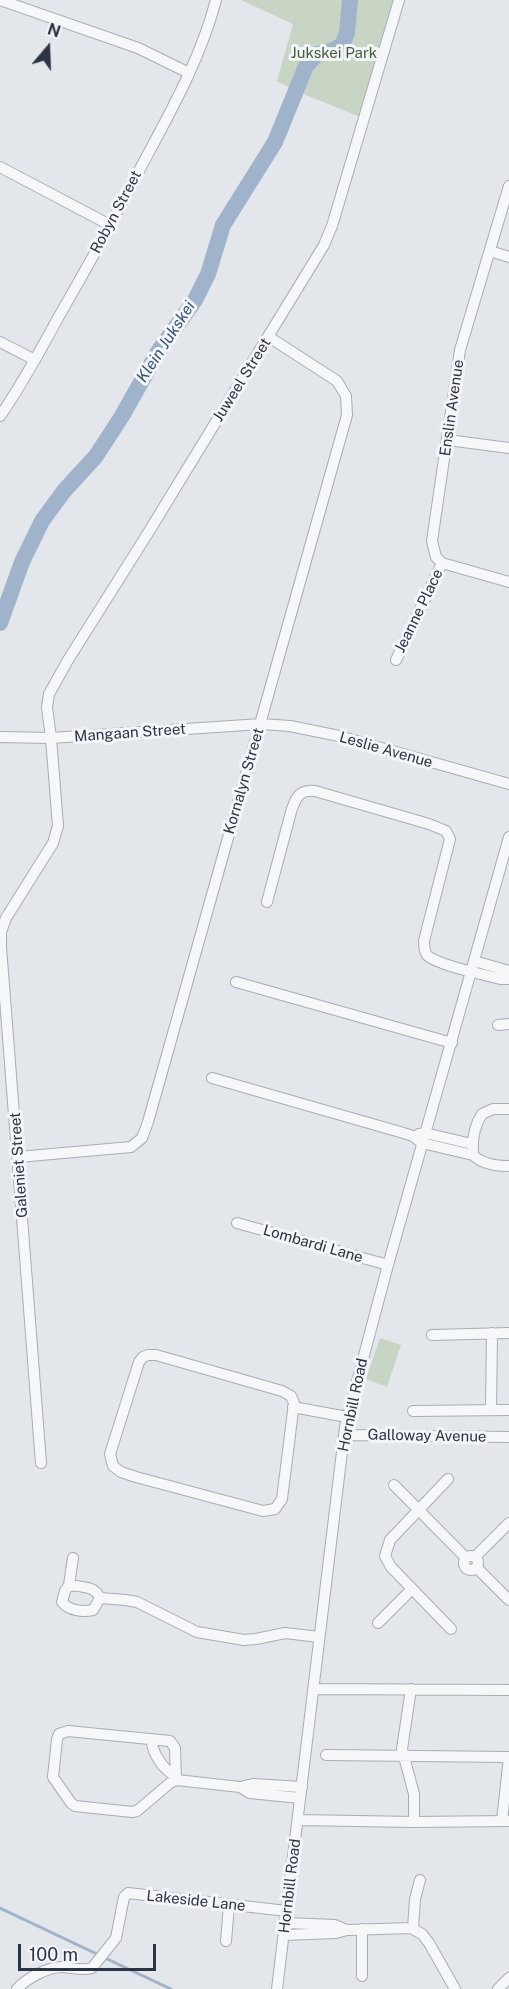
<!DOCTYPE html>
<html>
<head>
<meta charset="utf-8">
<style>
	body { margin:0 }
	#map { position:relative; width:509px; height:1989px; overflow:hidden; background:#e3e6eb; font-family:"Public Sans",sans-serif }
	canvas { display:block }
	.north { position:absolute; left:18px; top:18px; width:60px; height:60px; -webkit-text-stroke:4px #f3f5f8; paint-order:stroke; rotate:19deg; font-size:16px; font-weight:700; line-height:24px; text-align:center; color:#2b3443 }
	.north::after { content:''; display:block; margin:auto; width:21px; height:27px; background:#2b3443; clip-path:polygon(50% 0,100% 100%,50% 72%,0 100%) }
	.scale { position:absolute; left:18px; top:1944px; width:138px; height:27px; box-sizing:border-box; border:3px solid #2b3443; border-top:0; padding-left:8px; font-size:18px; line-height:21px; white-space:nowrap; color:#2b3443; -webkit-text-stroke:4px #f3f5f8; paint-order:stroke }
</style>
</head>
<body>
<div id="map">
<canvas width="509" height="1989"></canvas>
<div class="north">N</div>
<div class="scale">100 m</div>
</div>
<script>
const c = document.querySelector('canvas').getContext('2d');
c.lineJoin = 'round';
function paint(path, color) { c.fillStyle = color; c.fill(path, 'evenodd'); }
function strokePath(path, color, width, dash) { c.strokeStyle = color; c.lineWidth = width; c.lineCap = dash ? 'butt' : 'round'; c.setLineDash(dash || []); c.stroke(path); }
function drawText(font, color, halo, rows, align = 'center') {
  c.font = font + ' "Public Sans",sans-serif'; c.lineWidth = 6; c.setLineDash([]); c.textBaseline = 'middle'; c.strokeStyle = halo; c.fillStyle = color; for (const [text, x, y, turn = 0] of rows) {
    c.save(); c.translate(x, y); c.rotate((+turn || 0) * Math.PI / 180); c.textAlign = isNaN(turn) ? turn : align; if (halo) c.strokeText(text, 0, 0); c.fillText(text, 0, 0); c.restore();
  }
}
paint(new Path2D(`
	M241 0H398L365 119 296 91 277 81 293 24Z
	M380 1338 401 1345 387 1387 366 1379Z`), '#c9d5c4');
strokePath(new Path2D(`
	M0 1908 99 1955
	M105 1958 171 1989`), '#9fb4ca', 3);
strokePath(new Path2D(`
	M0 623 22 562 42 521 64 491 96 456 122 416 158 352 195 300 208 274 223 225 275 142 306 66 317 54 333 50 342 45 347 33 350 0`), '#9fb4ca', 16);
const street = new Path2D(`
	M0 0 138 48 189 73
	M0 167 110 225
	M509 186 460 350 432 541 436 557 442 563 509 582
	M490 251 509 257
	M0 342 35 360
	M0 416C22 385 40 351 58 318 84 273 109 228 133 182 164 123 199 65 216 0
	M448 440 509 448
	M396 660 442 563
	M0 737 51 738 261 724 290 726 339 736 509 784
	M267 902 291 812C295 799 299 789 315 791L429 824 446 831 450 839 424 941C424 946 424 951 427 955 436 965 486 975 501 979H509
	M474 961 509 971
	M236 982 452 1043
	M498 1025 509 1024
	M212 1078 400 1132 413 1136 422 1143 473 1155
	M509 1109H493L482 1114C474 1126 472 1141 473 1155 482 1164 496 1166 509 1166
	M419 1134 425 1133 472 1144
	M18 1157 131 1147 142 1138 148 1122 347 415 346 396 337 381 269 337
	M237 1223 388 1265
	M432 1335 509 1333
	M148 1355H156L282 1391 291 1396 294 1403 282 1499 275 1509 263 1511 136 1477 121 1472 113 1466 110 1454 139 1362 143 1357Z
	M293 1407 347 1417
	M491 1410 492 1333
	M413 1411 509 1410
	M344 1435 509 1437
	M41 1463 1 947V932L6 918 53 843 58 826 51 738 47 707 49 694 68 660 148 533 324 245 332 226 399 0
	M448 1479 390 1540 385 1556 391 1567 451 1629
	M394 1485 466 1558
	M464 1563a7 7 0 1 1 14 0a7 7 0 1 1-14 0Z
	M475 1557 509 1523
	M73 1558 69 1585C82 1587 95 1586 100 1598L126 1600 137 1602 197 1632 244 1640 256 1639 285 1633 319 1637
	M476 1567 509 1600
	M69 1585 65 1591 62 1602C69 1611 83 1612 93 1610L100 1598
	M378 1623 412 1589
	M313 1689 509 1690
	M411 1689 402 1749 414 1794V1822
	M152 1739C151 1752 164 1771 176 1776
	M326 1755 509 1757 502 1821
	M176 1780 175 1748 170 1741 68 1731 59 1734 57 1739 53 1777 71 1803 75 1806 132 1812 137 1811 170 1783 177 1780 240 1787 253 1784 302 1787
	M240 1787 250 1793 300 1798
	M298 1820 414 1822 509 1821
	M286 1923 335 1925 347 1930
	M413 1928 415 1899 420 1880
	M362 1929V1976
	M284 1935 336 1933 347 1930 411 1928 422 1934 429 1943 455 1989
	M226 1941 229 1905
	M17 1989C27 1978 49 1966 64 1967 74 1968 82 1971 92 1968L116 1938 124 1897 128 1893 287 1911
	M277 1989 345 1427 388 1265 509 837
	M498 1989 509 1978`);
strokePath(street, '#a8adb5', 12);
strokePath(street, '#f6f7f9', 10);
drawText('15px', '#405f38', '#f3f5f8', [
	["Jukskei Park",334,53]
]);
drawText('15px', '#2b3443', '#f3f5f8', [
	["Robyn Street",116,212,-62],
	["Juweel Street",242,380,-58],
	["Enslin Avenue",452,408,-82],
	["Jeanne Place",419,611,-64],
	["Mangaan Street",130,733,-4],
	["Leslie Avenue",386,750,16],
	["Kornalyn Street",244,781,-74],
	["Galeniet Street",19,1165,-94],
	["Lombardi Lane",313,1244,16],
	["Hornbill Road",353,1405,-78],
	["Galloway Avenue",427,1436,1],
	["Hornbill Road",290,1886,-83],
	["Lakeside Lane",196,1901,6]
]);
drawText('italic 16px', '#355377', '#f3f5f8', [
	["Klein Jukskei",166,342,-57]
]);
</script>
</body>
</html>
